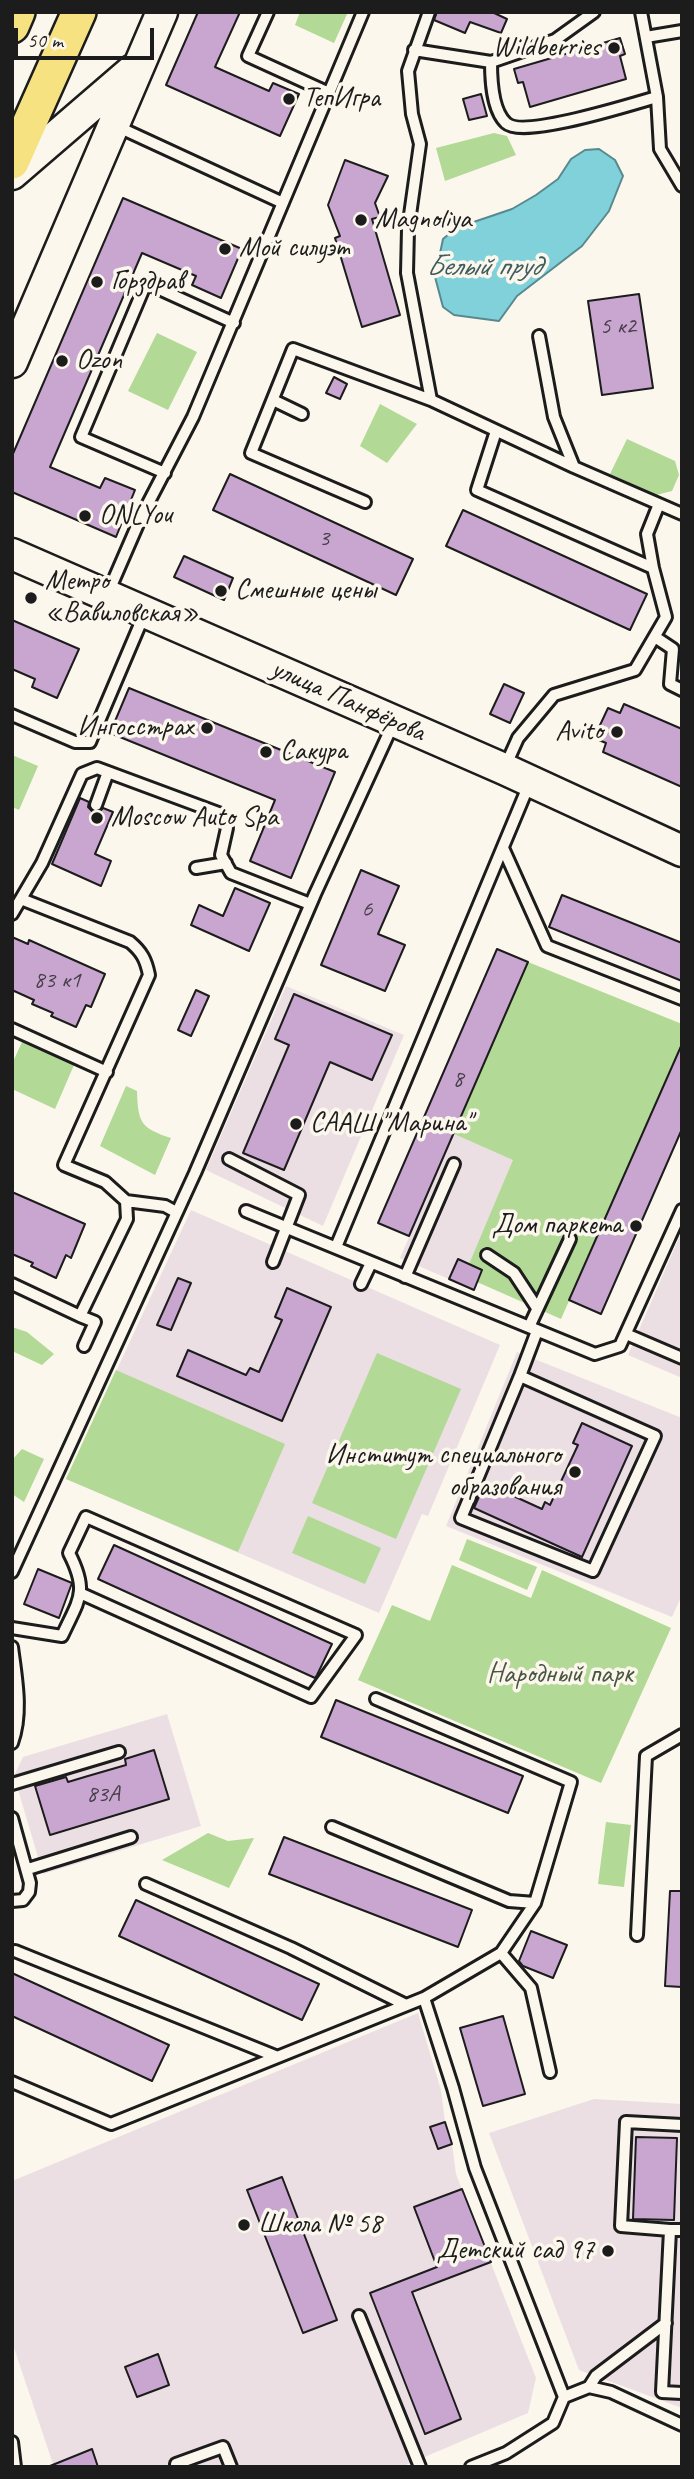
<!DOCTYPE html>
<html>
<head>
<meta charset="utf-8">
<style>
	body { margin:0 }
	#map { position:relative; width:694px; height:2479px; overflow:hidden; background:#fbf7ec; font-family:Caveat,sans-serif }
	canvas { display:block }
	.frame { position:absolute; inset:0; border:14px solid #1c1c1c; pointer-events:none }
	.scale { position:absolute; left:14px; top:28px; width:140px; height:32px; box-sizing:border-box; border:4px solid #1c1c1c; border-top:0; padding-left:9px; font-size:21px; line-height:24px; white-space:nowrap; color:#1c1c1c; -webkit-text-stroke:5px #fbf7ec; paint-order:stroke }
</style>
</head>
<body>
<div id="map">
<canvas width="694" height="2479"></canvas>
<div class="frame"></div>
<div class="scale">50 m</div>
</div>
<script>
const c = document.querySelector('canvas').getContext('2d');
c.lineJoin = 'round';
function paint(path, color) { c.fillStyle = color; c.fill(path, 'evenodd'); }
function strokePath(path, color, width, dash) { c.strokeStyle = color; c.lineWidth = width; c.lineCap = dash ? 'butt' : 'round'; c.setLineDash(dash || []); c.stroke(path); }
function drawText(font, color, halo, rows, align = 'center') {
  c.font = font + ' Caveat,sans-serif'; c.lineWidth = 7; c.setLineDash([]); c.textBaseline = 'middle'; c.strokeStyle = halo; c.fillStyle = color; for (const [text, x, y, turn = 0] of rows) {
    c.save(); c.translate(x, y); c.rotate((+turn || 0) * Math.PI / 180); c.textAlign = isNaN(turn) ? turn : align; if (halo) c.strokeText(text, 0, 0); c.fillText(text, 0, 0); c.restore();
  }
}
paint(new Path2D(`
	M286 986 404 1035 323 1226 206 1170Z
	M454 1134 514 1160 469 1264 457 1259 449 1279 400 1258Z
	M191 1210 500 1345 428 1516 422 1514 379 1613 66 1479Z
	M682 1231V1378L628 1355Z
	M517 1352 682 1418V1595L672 1617 446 1526Z
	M167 1714 201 1826 43 1874 14 1776 23 1757Z
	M418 2013 441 2090 445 2122 452 2144 456 2174 536 2378 528 2413 401 2467H54L12 2342V2181Z
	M594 2099 682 2104V2408L579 2370 489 2133Z`), '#ecdfe4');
paint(new Path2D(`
	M300 12H348L334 43 295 25Z
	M494 133 507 136 516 155 445 181 436 148Z
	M157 333 197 352 168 410 128 391Z
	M380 404 417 424 387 463 360 446Z
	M627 439 675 461 679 475 672 491 656 495 610 474Z
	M12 755 38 766 19 810 12 807Z
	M528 962 682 1024V1044L561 1319 477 1282 482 1270 469 1264 513 1160 454 1134Z
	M22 1042 74 1065 55 1109 12 1089V1064Z
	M126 1086 137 1091C138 1122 140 1128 171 1138L155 1175 100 1146Z
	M12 1327 27 1332 54 1354 42 1365 12 1351Z
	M377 1353 461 1389 396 1539 312 1503Z
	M116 1370 285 1444 238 1552 66 1479Z
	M22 1449 44 1459 24 1502 12 1494V1460Z
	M308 1516 381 1548 365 1584 292 1553Z
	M467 1539 537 1567 527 1590 459 1560Z
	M452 1565 531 1598 542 1570 671 1628 601 1783 358 1680 392 1605 430 1621Z
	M606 1822 631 1825 624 1887 598 1884Z
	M208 1833 228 1841 254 1838 229 1888 162 1860Z`), '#b2d995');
const water = new Path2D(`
	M599 149 615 160 623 176 609 211 582 246 517 296 499 321 454 315 443 307 435 277 443 239 456 228 512 209 536 195 558 179 571 159 585 150Z`);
paint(water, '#80d1da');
strokePath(water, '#58898e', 2);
const building = new Path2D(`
	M198 12H240L215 67 269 91 273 83 299 94 280 136 166 85Z
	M437 12H492L507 19 501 33 470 22 465 33 434 20Z
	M620 38 625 54 620 56 626 79 530 107 523 82 518 83 514 69Z
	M481 94 487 116 469 120 463 99Z
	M345 160 388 176 375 203 380 217 372 219 400 315 362 327 335 238 340 236 328 205Z
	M123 198 242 249 221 298 192 285 196 276 142 253 50 467 100 488 105 478 135 490 116 537 12 492V456Z
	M639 294 653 388 602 395 588 301Z
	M334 377 347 384 340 399 326 393Z
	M230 474 413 559 396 595 213 510Z
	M463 510 647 594 630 630 446 546Z
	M184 556 233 578 224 600 174 577Z
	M12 620 79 649 57 698 32 687 35 679 12 669Z
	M504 684 524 693 510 723 490 714Z
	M129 688 335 772 291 878 250 861 275 800 110 733Z
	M624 704 682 729V787L603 752 606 743 594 738 608 708 620 713Z
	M80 798 89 802 88 807 93 812 98 813 103 808 113 812 95 854 111 861 101 886 52 864Z
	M361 870 399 886 378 934 405 945 385 991 321 965Z
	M235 888 270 903 249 951 191 925 199 905 223 916Z
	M562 895 682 943V981L549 927Z
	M12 937 28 944 29 940 105 974 91 1007 86 1005 76 1027 51 1016 53 1013 32 1004 34 1000 12 990Z
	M497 949 528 962 409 1236 378 1223Z
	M196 990 209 996 191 1036 178 1030Z
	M294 994 392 1035 372 1080 330 1062 284 1170 243 1153 289 1045 275 1039Z
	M682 1044V1129L601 1314 569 1300Z
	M12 1192 85 1224 71 1258 66 1255 56 1278 31 1266 33 1263 12 1254Z
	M458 1259 482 1270 474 1290 449 1279Z
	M178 1278 191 1283 171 1330 157 1325Z
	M287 1288 331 1307 282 1421 177 1376 188 1350 246 1375 250 1368 259 1372 282 1320 275 1317Z
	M582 1423 632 1446 582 1557 474 1508 485 1483 542 1509 545 1502 550 1505 578 1445 573 1443Z
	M114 1545 332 1644 317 1675 315 1678 98 1579Z
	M38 1569 72 1583 59 1618 24 1604Z
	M336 1700 523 1776 508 1813 321 1737Z
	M154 1750 169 1799 50 1835 35 1786 66 1777 68 1782 88 1776 126 1765 125 1759Z
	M284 1837 472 1910 458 1947 269 1874Z
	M670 1891H682V1987L665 1986Z
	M136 1900 319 1984 302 2020 119 1936Z
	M531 1931 567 1945 553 1978 523 1966 519 1961Z
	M12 1973 169 2045 152 2081 12 2016Z
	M503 2016 525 2094 483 2106 460 2028Z
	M445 2122 452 2144 438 2149 430 2127Z
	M636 2137 677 2138 674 2220 633 2219Z
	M282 2177 337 2320 303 2333 247 2190Z
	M462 2189 491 2262 412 2292 461 2419 425 2434 370 2293 437 2267 414 2207Z
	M158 2354 169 2385 137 2397 125 2367Z
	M92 2449 98 2467H50V2466Z`);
paint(building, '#c8a6d0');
strokePath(building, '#1c1c1c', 2);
const lane = new Path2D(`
	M268 12 248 56 329 93
	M429 12 408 71 412 114 420 144 408 229 407 273 431 400 574 467 659 504 647 534 653 568 666 617 635 670 554 695 518 738 505 767
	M641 12 657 97
	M646 37 682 31
	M414 50 491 62C491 80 492 110 506 123 523 139 632 104 657 97L660 149 682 186
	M491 62 555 40 594 12
	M114 125 283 203
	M539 336 554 417 574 467
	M273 400 302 414
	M496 431 477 490 653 568
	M165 473 81 437 146 283 234 323
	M365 502 251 453 293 349 431 400
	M659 504 682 514
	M108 593 141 517 193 417 363 12
	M655 637 673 649 670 684 682 690
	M12 715 75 742H90L144 615
	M96 805 108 772
	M503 848 547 946 682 999
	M196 868 226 863
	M21 899 130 942C142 952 146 960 149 975L64 1165 105 1182 126 1201 127 1219 80 1316 95 1322 84 1346
	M12 914 42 863 82 774 97 768 221 814 227 828 221 855 231 873 310 904
	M12 1029 107 1072
	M229 1159 299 1195 273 1262
	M126 1201 165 1206 176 1212
	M246 1211 595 1354 620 1346 682 1210
	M336 1247 530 782
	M487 1255 514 1273 537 1308
	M405 1277 454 1164
	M12 1284 80 1316
	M361 1284 371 1263
	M529 1327 570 1239
	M626 1334 682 1358
	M520 1376 461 1518 593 1571 655 1436 520 1376 537 1331
	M12 1572 195 1173 315 894 394 722
	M12 1628 62 1636C79 1599 89 1592 69 1553L86 1517 356 1635 311 1697 82 1594
	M12 1647C16 1678 23 1713 12 1743
	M12 1784 119 1752
	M12 1818 30 1883 29 1892 23 1900 12 1901
	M332 1827 509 1901 535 1903
	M28 1869 131 1837
	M146 1884 291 1948 406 2005
	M637 1935 646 1756 682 1735
	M15 1951 275 2056
	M501 1953 531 1988 550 2072
	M424 1998 453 2088 475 2168 564 2397
	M12 2082 111 2124 424 1998 501 1953 535 1903 571 1782 376 1699
	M670 2230 621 2226 626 2122 682 2125
	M682 2230H670L662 2392 682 2393
	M359 2316 420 2467
	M589 2387 596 2376 666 2323
	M12 2442 15 2467
	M176 2464 223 2447 231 2467
	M471 2467 506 2453 553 2423 564 2397 589 2387 611 2392 682 2425`);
const secondary = new Path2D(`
	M12 174 134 69
	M12 362 162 12
	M12 554 504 769 682 851`);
const primary = new Path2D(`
	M12 26 18 12
	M12 162 79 12`);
strokePath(lane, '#1c1c1c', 16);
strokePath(secondary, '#1c1c1c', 35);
strokePath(primary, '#1c1c1c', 38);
strokePath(lane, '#fbf7ec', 10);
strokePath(secondary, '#fbf7ec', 30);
strokePath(primary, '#f7e281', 33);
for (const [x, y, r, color] of [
	[614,48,7,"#1c1c1c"],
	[289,99,7,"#1c1c1c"],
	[361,220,7,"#1c1c1c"],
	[225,249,7,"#1c1c1c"],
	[97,282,7,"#1c1c1c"],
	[62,361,7,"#1c1c1c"],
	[85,516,7,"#1c1c1c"],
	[221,591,7,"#1c1c1c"],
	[31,598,7,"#1c1c1c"],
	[207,728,7,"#1c1c1c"],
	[617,732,7,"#1c1c1c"],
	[266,752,7,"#1c1c1c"],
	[97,818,7,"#1c1c1c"],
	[296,1124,7,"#1c1c1c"],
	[636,1226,7,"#1c1c1c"],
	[575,1472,7,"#1c1c1c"],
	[244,2225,7,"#1c1c1c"],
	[608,2251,7,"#1c1c1c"]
]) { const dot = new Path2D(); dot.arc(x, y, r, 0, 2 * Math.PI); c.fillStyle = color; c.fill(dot); strokePath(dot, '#fbf7ec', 2.5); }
drawText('24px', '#473e49', null, [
	["5 к2",618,327],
	["3",324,539],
	["6",367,910],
	["83 к1",57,981],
	["8",458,1080],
	["83А",103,1795]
]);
drawText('28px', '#1c1c1c', '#fbf7ec', [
	["Wildberries",600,48,"right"],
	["ТепИгра",303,99],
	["Magnoliya",375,220],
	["Мой силуэт",239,249],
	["Горздрав",111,282],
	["Ozon",76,361],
	["ONLYou",99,516],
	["Метро",45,582],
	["«Вавиловская»",45,614],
	["Смешные цены",235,591],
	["Ингосстрах",193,728,"right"],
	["Avito",603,732,"right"],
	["Сакура",280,752],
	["Moscow Auto Spa",111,818],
	["СААШ \"Марина\"",310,1124],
	["Дом паркета",622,1226,"right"],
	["Институт специального",561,1456,"right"],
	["образования",561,1488,"right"],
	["Школа № 58",258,2225],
	["Детский сад 97",594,2251,"right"]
], 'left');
drawText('28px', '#1c1c1c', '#fbf7ec', [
	["улица Панфёрова",348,701,24]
]);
drawText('28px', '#495540', '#fbf7ec', [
	["Народный парк",560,1675]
]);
drawText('italic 30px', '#3f5b5e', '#fbf7ec', [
	["Белый пруд",483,267]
]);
</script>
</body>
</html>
